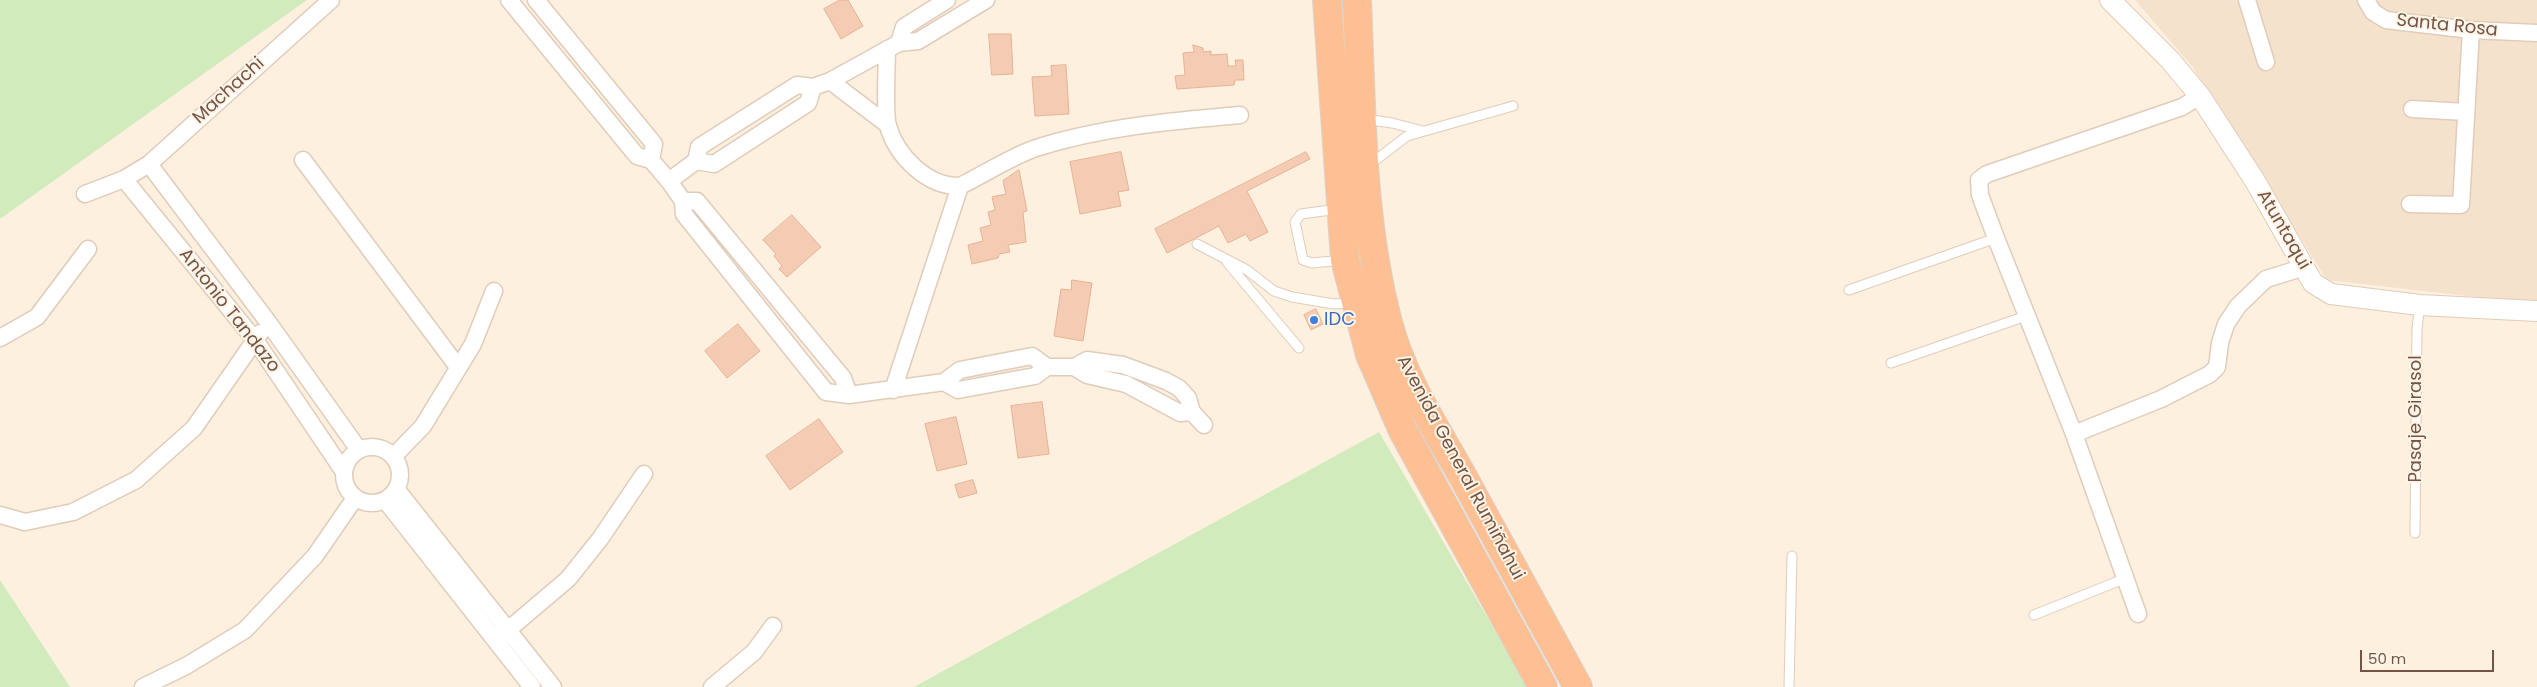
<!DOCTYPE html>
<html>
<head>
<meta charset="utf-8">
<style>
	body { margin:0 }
	#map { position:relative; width:2537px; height:687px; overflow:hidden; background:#fdf0de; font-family:Poppins,sans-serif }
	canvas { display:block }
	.scale { position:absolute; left:2360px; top:650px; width:134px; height:22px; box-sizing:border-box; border:2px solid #745545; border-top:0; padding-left:6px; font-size:15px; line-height:18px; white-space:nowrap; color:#745545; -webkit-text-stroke:4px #fff4e6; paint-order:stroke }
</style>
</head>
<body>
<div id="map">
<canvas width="2537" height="687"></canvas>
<div class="scale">50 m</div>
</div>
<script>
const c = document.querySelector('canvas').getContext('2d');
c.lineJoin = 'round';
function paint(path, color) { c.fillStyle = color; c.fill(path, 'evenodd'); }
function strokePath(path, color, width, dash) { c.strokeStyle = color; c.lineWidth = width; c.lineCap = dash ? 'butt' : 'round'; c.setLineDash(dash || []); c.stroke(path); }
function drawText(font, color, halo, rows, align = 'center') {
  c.font = font + ' Poppins,sans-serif'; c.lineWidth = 4; c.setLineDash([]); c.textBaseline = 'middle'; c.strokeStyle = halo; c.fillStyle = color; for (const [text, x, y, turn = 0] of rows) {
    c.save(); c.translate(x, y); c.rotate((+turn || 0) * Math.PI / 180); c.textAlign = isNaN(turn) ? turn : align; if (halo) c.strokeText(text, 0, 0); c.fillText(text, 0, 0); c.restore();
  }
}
paint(new Path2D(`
	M2135 0H2537V304L2327 280 2192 66Z`), '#f5e2cc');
paint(new Path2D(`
	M0 0H307L0 219Z
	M1379 432 1528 687H914Z
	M0 580 70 687H0Z`), '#d1ebbd');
const building = new Path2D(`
	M840 0H848L863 26 841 39 824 9Z
	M989 34H1011L1013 74 992 75Z
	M1193 45 1203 48V52L1211 51V55L1227 54 1228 66H1236L1235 60H1243L1244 80H1235L1234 85 1177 89 1175 76 1185 75 1183 53 1194 52Z
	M1066 65 1069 114 1035 116 1032 77 1052 76 1051 66Z
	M1121 152 1129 190 1118 192 1121 206 1080 214 1070 162Z
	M1306 152 1310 159 1247 191 1268 232 1250 241 1246 234 1228 243 1219 226 1167 253 1155 229Z
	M1019 170 1027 211 1023 212 1026 242 1008 245 1010 252 999 254 998 258 972 264 968 245 983 241 980 228 991 225 988 212 995 210 992 197 1006 194 1003 181Z
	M792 215 821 247 787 277 779 269 782 266 774 256 776 254 763 240Z
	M1072 280 1092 283 1083 341 1054 336 1061 289 1071 290Z
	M1316 309 1323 324 1311 330 1304 315Z
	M738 324 760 351 727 378 705 351Z
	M1042 402 1049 454 1018 458 1011 406Z
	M956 417 967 464 937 471 925 424Z
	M819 419 843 452 790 490 766 456Z
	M973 480 977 493 959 498 955 485Z`);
paint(building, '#f4ccb4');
strokePath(building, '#e8b194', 1);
const service = new Path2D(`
	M1365 119 1392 123 1423 131
	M1368 166 1407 136 1513 106
	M1338 209 1301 214 1295 222 1303 260 1312 263 1343 260
	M1197 244 1247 270 1274 291 1292 297 1334 304 1352 303
	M1227 262 1299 348
	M1849 290 1996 238
	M1891 363 2026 316
	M2415 533 2417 328 2420 305
	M2034 615 2126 578
	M1789 687 1792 556`);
const minor = new Path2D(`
	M509 0 637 156 651 160 669 181 683 201 684 214 826 392 849 395 944 382 960 370 1032 356 1047 367H1074L1087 360 1123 365 1166 381 1179 388 1188 398 1192 412 1204 425
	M536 0 654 144 651 160
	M2247 0 2266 62
	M2366 0 2373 12 2386 20 2471 30 2537 33
	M899 43 904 27 947 0
	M887 49C887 68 884 111 888 126 897 157 928 187 960 186
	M830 81 888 125
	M2200 96 2182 107 1987 174 1979 180 1980 195 1996 238 2074 434 2161 399 2210 374 2217 367 2220 343 2226 324 2238 306 2266 279 2305 267
	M2412 109 2466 112
	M303 160 458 367
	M696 161 714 164 808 103 813 87
	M149 164 268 322 359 450
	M124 179 255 340 344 472
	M669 181 696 161 699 147 797 85 813 87 830 81 899 43 918 41 986 0
	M85 194 124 179 149 164 331 0
	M683 201H697L843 378 849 395
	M2410 204 2461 205 2471 30
	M0 338 37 317 88 249
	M1074 367 1087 375 1126 384 1180 413 1192 412
	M944 382 958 390 1035 376 1047 367
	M893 390 960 186C985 174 1010 157 1036 148 1102 127 1171 121 1240 115
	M2074 434 2138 614
	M344 475a28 28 0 1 1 56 0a28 28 0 1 1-56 0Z
	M393 457 423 426 473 344 494 291
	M397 490 553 687
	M385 500 532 687
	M0 515 25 522 73 512 136 480 194 428 260 333
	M502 635 568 579 600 539 644 474
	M143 687 186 666 245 630 315 556 355 498
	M712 687 754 652 773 626`);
const tertiary = new Path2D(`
	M2110 0 2170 60 2200 96 2255 181 2313 283 2331 294 2420 305 2537 311`);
const trunk = new Path2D(`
	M1327 0 1345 260 1370 355 1403 431 1543 687
	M1357 0C1362 109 1360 216 1388 322 1402 377 1435 427 1462 475 1501 546 1539 616 1578 687`);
strokePath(service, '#e1ccba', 11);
strokePath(minor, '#e1ccba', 19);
strokePath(tertiary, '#e1ccba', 22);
strokePath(trunk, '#dbd3cf', 30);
strokePath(service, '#fff', 9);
strokePath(minor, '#fff', 16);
strokePath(tertiary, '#fff', 20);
strokePath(trunk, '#febf92', 28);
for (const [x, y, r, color] of [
	[1314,320,5,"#3f7fe0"]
]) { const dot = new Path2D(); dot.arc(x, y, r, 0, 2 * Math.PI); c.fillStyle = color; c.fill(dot); strokePath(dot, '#fff4e6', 2); }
drawText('18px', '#745545', '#fff4e6', [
	["Santa Rosa",2447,26,6],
	["Machachi",229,91,-42],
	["Atuntaqui",2283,230,60],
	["Antonio Tandazo",229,311,52],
	["Pasaje Girasol",2416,419,-90],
	["Avenida General Rumiñahui",1460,468,62]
]);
drawText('18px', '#366cbe', '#fff4e6', [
	["IDC",1324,320]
], 'left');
</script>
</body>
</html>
